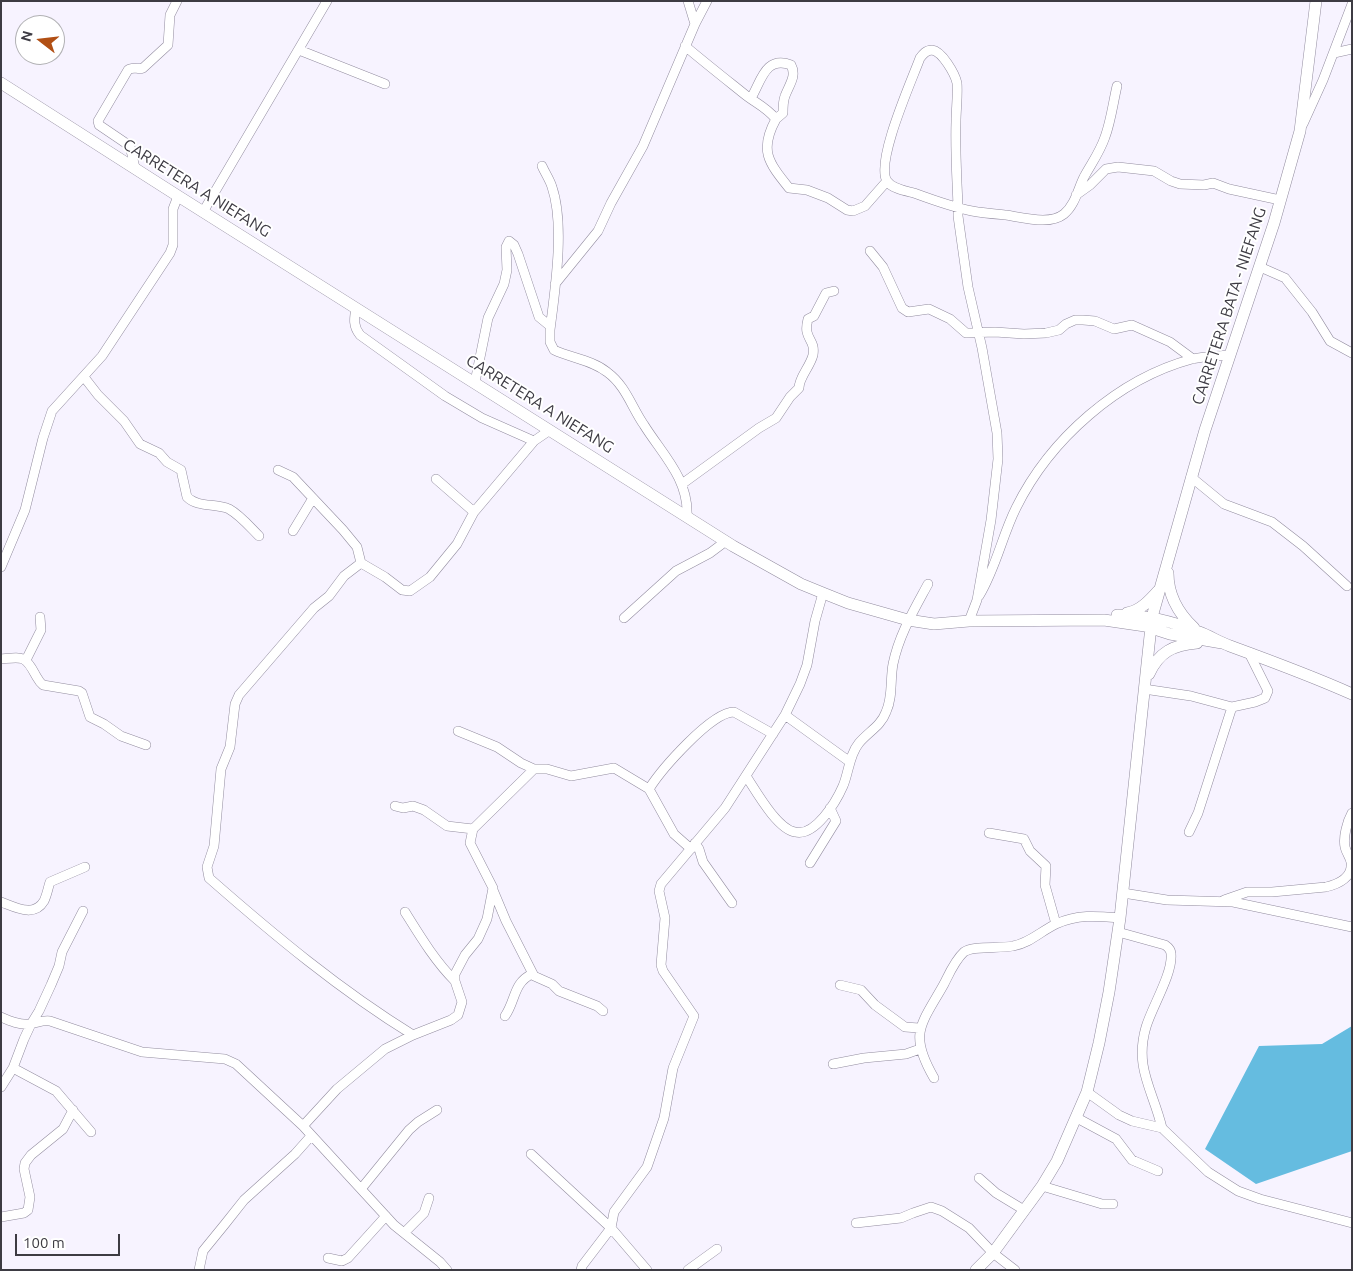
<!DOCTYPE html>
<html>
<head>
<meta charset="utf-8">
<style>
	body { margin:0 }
	#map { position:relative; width:1353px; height:1271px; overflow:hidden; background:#f7f3ff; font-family:Ubuntu,sans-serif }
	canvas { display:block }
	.frame { position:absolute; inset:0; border:2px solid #3d3b43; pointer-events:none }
	.north { position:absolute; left:15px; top:15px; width:50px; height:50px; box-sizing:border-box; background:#fff; border:1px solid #b1b1b4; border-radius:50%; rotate:286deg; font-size:14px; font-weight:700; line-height:20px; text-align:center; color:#3d3b43 }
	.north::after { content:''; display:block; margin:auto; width:18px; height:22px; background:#b14f14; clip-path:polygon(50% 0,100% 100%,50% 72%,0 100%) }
	.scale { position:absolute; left:15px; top:1234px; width:105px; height:22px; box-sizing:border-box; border:2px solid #3d3b43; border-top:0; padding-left:6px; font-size:15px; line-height:18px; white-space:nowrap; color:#3d3b43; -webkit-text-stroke:4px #fff; paint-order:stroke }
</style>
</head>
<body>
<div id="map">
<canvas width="1353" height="1271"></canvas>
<div class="frame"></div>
<div class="north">N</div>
<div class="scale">100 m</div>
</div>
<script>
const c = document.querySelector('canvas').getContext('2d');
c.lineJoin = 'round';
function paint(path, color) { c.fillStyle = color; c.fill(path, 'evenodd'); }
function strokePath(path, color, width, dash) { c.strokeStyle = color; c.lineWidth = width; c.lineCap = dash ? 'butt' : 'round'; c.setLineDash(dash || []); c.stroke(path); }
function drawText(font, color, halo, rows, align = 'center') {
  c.font = font + ' Ubuntu,sans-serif'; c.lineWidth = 4; c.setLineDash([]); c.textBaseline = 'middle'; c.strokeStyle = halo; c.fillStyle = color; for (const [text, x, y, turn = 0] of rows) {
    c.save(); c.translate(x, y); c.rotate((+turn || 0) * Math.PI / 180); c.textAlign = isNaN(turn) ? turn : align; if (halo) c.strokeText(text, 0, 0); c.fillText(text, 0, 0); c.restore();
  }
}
paint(new Path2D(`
	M1352 1026V1151L1256 1184 1205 1149 1259 1046 1322 1044Z`), '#65bce0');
const minor = new Path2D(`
	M688 1 695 24
	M685 46C704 62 723 77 743 93 755 103 765 106 776 119 759 150 768 162 789 188L807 190 828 198 847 210 853 211 865 206 887 181
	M299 50 385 84
	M1334 53 1352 49
	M751 98C761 82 765 55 791 65 797 76 789 85 785 96 783 101 783 107 783 113L776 119
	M1303 124 1323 80 1352 4
	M542 166C545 173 550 180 552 187 565 225 555 290 550 330V342L554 350C571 358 592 360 607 372 626 386 631 406 644 425 662 454 689 479 687 516
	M135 168 130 146 99 125 98 121 128 70C133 66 138 70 143 68L168 45 170 15 177 1
	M1076 195 1090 185 1106 169 1118 167 1154 171 1171 181 1180 184 1204 185 1213 183 1229 189 1280 200
	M203 212 327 1
	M870 251 883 267 902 308 908 312 929 309 950 319 966 333 995 332 1024 334 1046 333 1059 330 1066 324 1075 320H1083L1095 321 1114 329 1132 325 1170 342 1193 359
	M1260 267 1285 278 1312 312 1330 341 1352 353
	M555 284 598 231 611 203 643 146 695 24 707 1
	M356 308C354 319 353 326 360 335L445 396 482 418 534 441
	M84 377 98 395 124 421 140 444 159 453 167 462 181 470 187 497C198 508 216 503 229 509 240 515 250 527 259 536
	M475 382 488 318 504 284 507 270 506 247 509 241 514 245 518 254 539 317 550 326
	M278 470 293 477 343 530 357 547 361 563 385 577 402 590 410 591 430 577 457 544 474 512 534 441 550 430
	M1191 477 1224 504 1272 522 1303 546 1347 586
	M436 479 474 512
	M682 484 759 428 776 418 790 397 799 388C799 377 810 367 813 355 815 343 809 341 807 332 806 328 807 323 808 319L814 316 826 293 834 291
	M293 531 313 498
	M361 563 344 576 329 596 314 608 239 695 235 704 230 747 221 769 214 846 207 867 209 878C274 935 340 990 413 1035
	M1 567 25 510 43 438 52 411 102 356 170 253 173 245V209L178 196
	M979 596C996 568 1002 536 1016 508 1050 439 1118 379 1192 359 1204 356 1218 356 1230 355
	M624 618 676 571 710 553 726 541
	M969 621 977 600 991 520 998 459 997 433 982 348 968 287 958 216V207C957 179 955 150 956 122 956 109 958 96 957 83 955 74 942 51 932 50 926 50 923 54 920 58 912 80 875 162 887 181 892 189 906 191 914 193 933 200 952 207 972 211 983 213 995 214 1006 215 1018 217 1031 220 1043 220 1051 220 1059 218 1064 214 1075 205 1078 189 1084 177 1091 164 1100 152 1105 137 1111 121 1113 103 1117 86
	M1 659C22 657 25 655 35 674 38 679 39 682 43 685L79 691 82 693 90 717 104 724 121 736 146 745
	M26 660 41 630 40 617
	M1144 689 1191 696 1232 707 1255 702 1265 698 1268 691 1249 653
	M785 715 850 762
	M458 731 497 747 521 763 534 769
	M746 776C756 791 777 829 795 832 815 837 836 802 843 786 849 772 849 755 859 743 868 732 881 726 886 712 893 697 890 680 893 664 899 635 914 610 928 584
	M649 789C661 770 711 712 734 712L773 734
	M395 806 403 808 413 806 424 810 447 826 473 829
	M1189 832 1198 813 1232 707
	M989 833 1024 839 1030 851 1046 866 1045 885 1056 924
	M695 843 699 849 703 862 732 903
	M810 863 836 821 830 808
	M493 890 506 921 534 976 552 984 559 991 597 1006 603 1011
	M1123 893 1167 900 1233 902 1352 927
	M1224 900 1247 892H1272L1326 887C1339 884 1353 877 1351 862 1350 857 1346 852 1345 847 1343 837 1347 822 1352 813
	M1 902C15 907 34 918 44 901 47 895 48 888 50 882L85 867
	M405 912C420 936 435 961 455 981
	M1118 932 1165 945C1168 947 1171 950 1171 954 1173 973 1152 1007 1146 1027 1134 1068 1153 1090 1162 1128
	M840 985 861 990 875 1005 905 1027 919 1028
	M505 1016C516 1000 513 983 532 974
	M1 1017C10 1021 19 1025 30 1024 37 1023 42 1020 50 1021L142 1052 225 1059 236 1064 303 1126 394 1225 440 1262 447 1270
	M833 1064 864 1058 906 1054 920 1049
	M13 1068 56 1091 91 1132
	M934 1078C908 1033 921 1025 944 984 949 974 955 960 964 952 973 945 1000 949 1013 946 1030 943 1041 931 1056 924 1078 914 1097 916 1120 918
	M1 1087 13 1068 24 1039 31 1024 39 1011 51 985 59 966 62 952 83 911
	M1087 1092 1119 1115 1132 1121 1162 1128 1208 1172 1238 1191 1260 1199 1352 1223
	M1077 1118 1116 1139 1132 1160 1158 1171
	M303 1126 337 1089 385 1049 413 1035 451 1020 458 1015 462 1002 455 981V974L465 955 478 939 487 919 493 888 470 843 473 829 534 769H547L571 776 614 768 649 789 674 834 691 849
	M531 1154 611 1228 647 1270
	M979 1178 996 1193 1024 1210
	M1042 1186 1102 1204H1113
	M361 1189 409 1130 418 1122 437 1110
	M1 1217 24 1213 28 1210 30 1197 24 1169 25 1163 31 1155 63 1129 73 1110
	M856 1223 901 1218 913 1213 931 1207 942 1211 969 1228 993 1253 1015 1270
	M404 1233 424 1213 429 1198
	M328 1258 342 1261 348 1258 386 1216
	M199 1270 203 1251 225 1224 244 1200 295 1154 311 1136
	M581 1270 582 1266 611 1228 614 1212 647 1167 664 1118 673 1068 694 1016 663 971 661 965 665 918 659 891 661 884 725 808 785 715 800 684 807 665 815 621 823 593
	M688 1270 717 1249`);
const major = new Path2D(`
	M1 83 178 196 733 546 801 584 823 593 848 603 908 620 934 624 969 621 1104 620 1145 626 1170 634 1222 643
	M1168 573C1168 596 1178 613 1194 628
	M1127 613C1140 611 1150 600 1158 591
	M1117 615C1146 615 1172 621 1199 632 1210 636 1219 642 1230 646 1271 661 1312 676 1352 694
	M1149 674C1159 652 1173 645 1197 643
	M976 1270 993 1253 1042 1186 1057 1161 1087 1092 1099 1043 1109 992 1120 918 1152 617 1205 430 1274 223 1300 131 1316 1`);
strokePath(minor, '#928c9f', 10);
strokePath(major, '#928c9f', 12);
strokePath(minor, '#fff', 9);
strokePath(major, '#fff', 11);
drawText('16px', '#3d3b43', '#fff', [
	["CARRETERA A NIEFANG",197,188,32],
	["CARRETERA BATA - NIEFANG",1229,306,-72],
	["CARRETERA A NIEFANG",540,404,32]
]);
</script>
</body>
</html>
